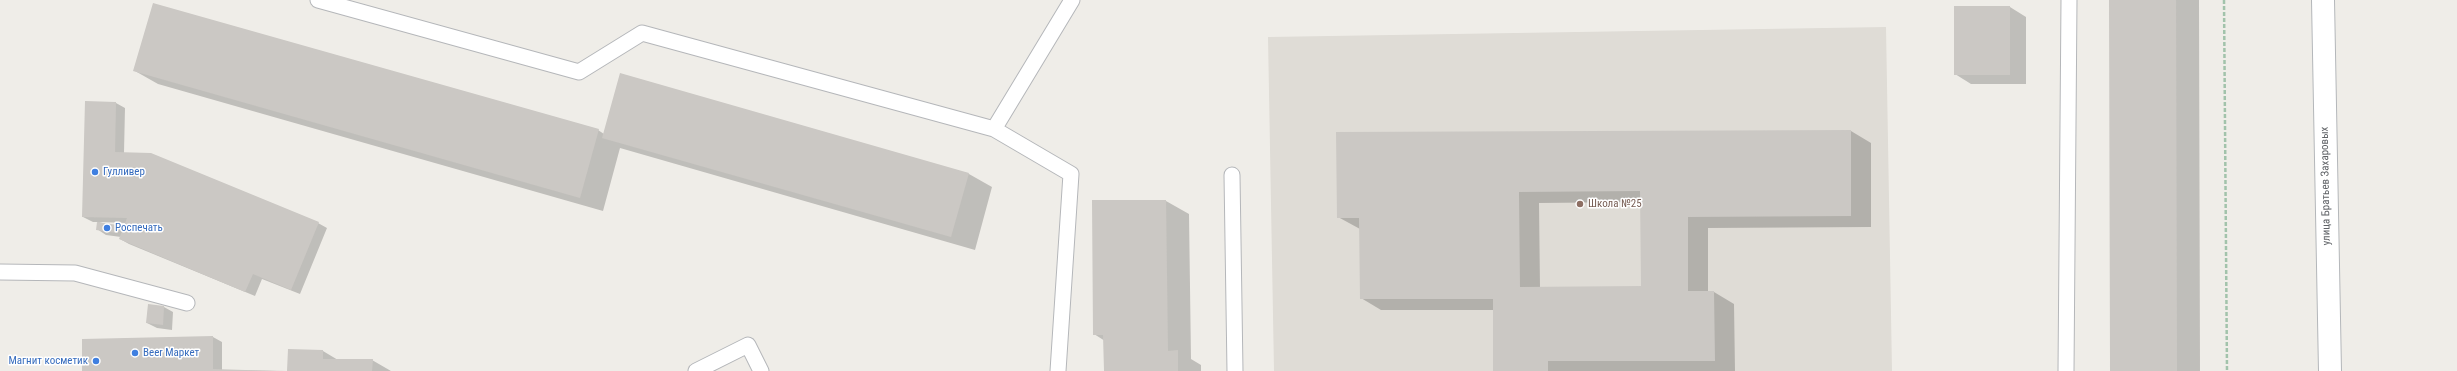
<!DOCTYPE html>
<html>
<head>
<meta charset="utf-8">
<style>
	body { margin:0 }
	canvas { display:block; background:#efede8 }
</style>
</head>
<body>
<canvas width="2457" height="371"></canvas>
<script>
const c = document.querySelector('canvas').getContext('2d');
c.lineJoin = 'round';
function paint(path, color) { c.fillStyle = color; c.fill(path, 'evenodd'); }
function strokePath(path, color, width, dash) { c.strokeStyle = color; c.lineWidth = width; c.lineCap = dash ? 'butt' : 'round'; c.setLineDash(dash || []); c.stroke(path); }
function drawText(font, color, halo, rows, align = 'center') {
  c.font = font + ' "Roboto Condensed",sans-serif'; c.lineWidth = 3; c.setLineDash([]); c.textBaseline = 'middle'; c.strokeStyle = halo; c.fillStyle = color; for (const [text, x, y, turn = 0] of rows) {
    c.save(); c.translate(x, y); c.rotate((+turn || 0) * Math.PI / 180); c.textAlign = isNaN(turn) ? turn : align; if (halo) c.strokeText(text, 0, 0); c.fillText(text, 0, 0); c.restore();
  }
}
paint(new Path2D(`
	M1886 27 1892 371H1274L1268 37Z`), '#dfdcd6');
paint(new Path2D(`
	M2110 0H2199L2200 371H2111Z
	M2010 7 2026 17V84H1971L1955 74Z
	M135 71 598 130 604 134 621 75 969 174 992 187 975 250 620 148 603 211 158 84Z
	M86 102 116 103 125 108 124 153 318 223 327 228 300 294 262 279 255 296 129 244 120 239 121 237 106 235 97 229 98 222H93L83 217ZM99 222 126 223 124 230Z
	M1851 131 1871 143V227L1708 228V292H1714L1734 304 1735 371H1494V310H1381L1361 298 1360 229 1338 217ZM1641 202 1642 287 1540 288 1539 203Z
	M1093 201H1166L1189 214 1191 359 1201 365V371H1105V341L1094 334Z
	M164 307 173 312 172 330 157 328 147 323Z
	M213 337 222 342V370L288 371 323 351 338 360H372L391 371H83Z`), '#0003');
paint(new Path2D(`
	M2109 0H2176L2177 371H2110Z
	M153 3 599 129 580 198 133 71Z
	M1954 6H2010V75H1954Z
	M620 73 969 173 951 237 602 138Z
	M85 101 116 102 115 152 151 153 319 222 291 290 253 274 245 292 119 239 127 218 82 217Z
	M1851 130V216L1688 217V291H1714L1715 361H1548V371H1493V299H1360L1359 218H1337L1336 132ZM1640 191 1641 286 1520 287 1519 192Z
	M1092 200H1166L1168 351 1178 350V371H1104L1103 335H1093Z
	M97 222 118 225 117 233 96 230Z
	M148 304 164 306 163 325 146 323Z
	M213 336V369L278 371H82V339Z
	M288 349 323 350V359H373L372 371H287Z`), '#cbc8c4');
const service = new Path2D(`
	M318 0 579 72 642 33 994 129 1071 174 1058 371
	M994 129 1072 0
	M1232 175 1235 371
	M0 272 75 273 187 303
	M696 371 748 345 761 371
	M2066 371 2069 0`);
const secondary = new Path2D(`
	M2323 0 2330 371`);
strokePath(service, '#b5b7ba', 17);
strokePath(secondary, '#b4b7ba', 24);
strokePath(new Path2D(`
	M2224 0 2227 371`), '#a2c3ab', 2.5, [4, 2]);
strokePath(service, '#fff', 15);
strokePath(secondary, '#fff', 22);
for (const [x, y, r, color] of [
	[95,172,4,"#3f7fe0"],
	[1580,204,4,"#8d6e63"],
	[107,228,4,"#3f7fe0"],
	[135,353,4,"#3f7fe0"],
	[96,361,4,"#3f7fe0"]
]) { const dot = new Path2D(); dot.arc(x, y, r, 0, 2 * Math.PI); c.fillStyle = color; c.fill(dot); strokePath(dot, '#fff', 1.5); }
drawText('11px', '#366cbe', '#fff', [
	["Гулливер",103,172],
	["Роспечать",115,228],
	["Beer Маркет",143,353],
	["Магнит косметик",88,361,"right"]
], 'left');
drawText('11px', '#5f6266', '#fff', [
	["улица Братьев Захаровых",2326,186,-91]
]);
drawText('11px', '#785e54', '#fff', [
	["Школа №25",1588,204]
], 'left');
</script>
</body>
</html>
